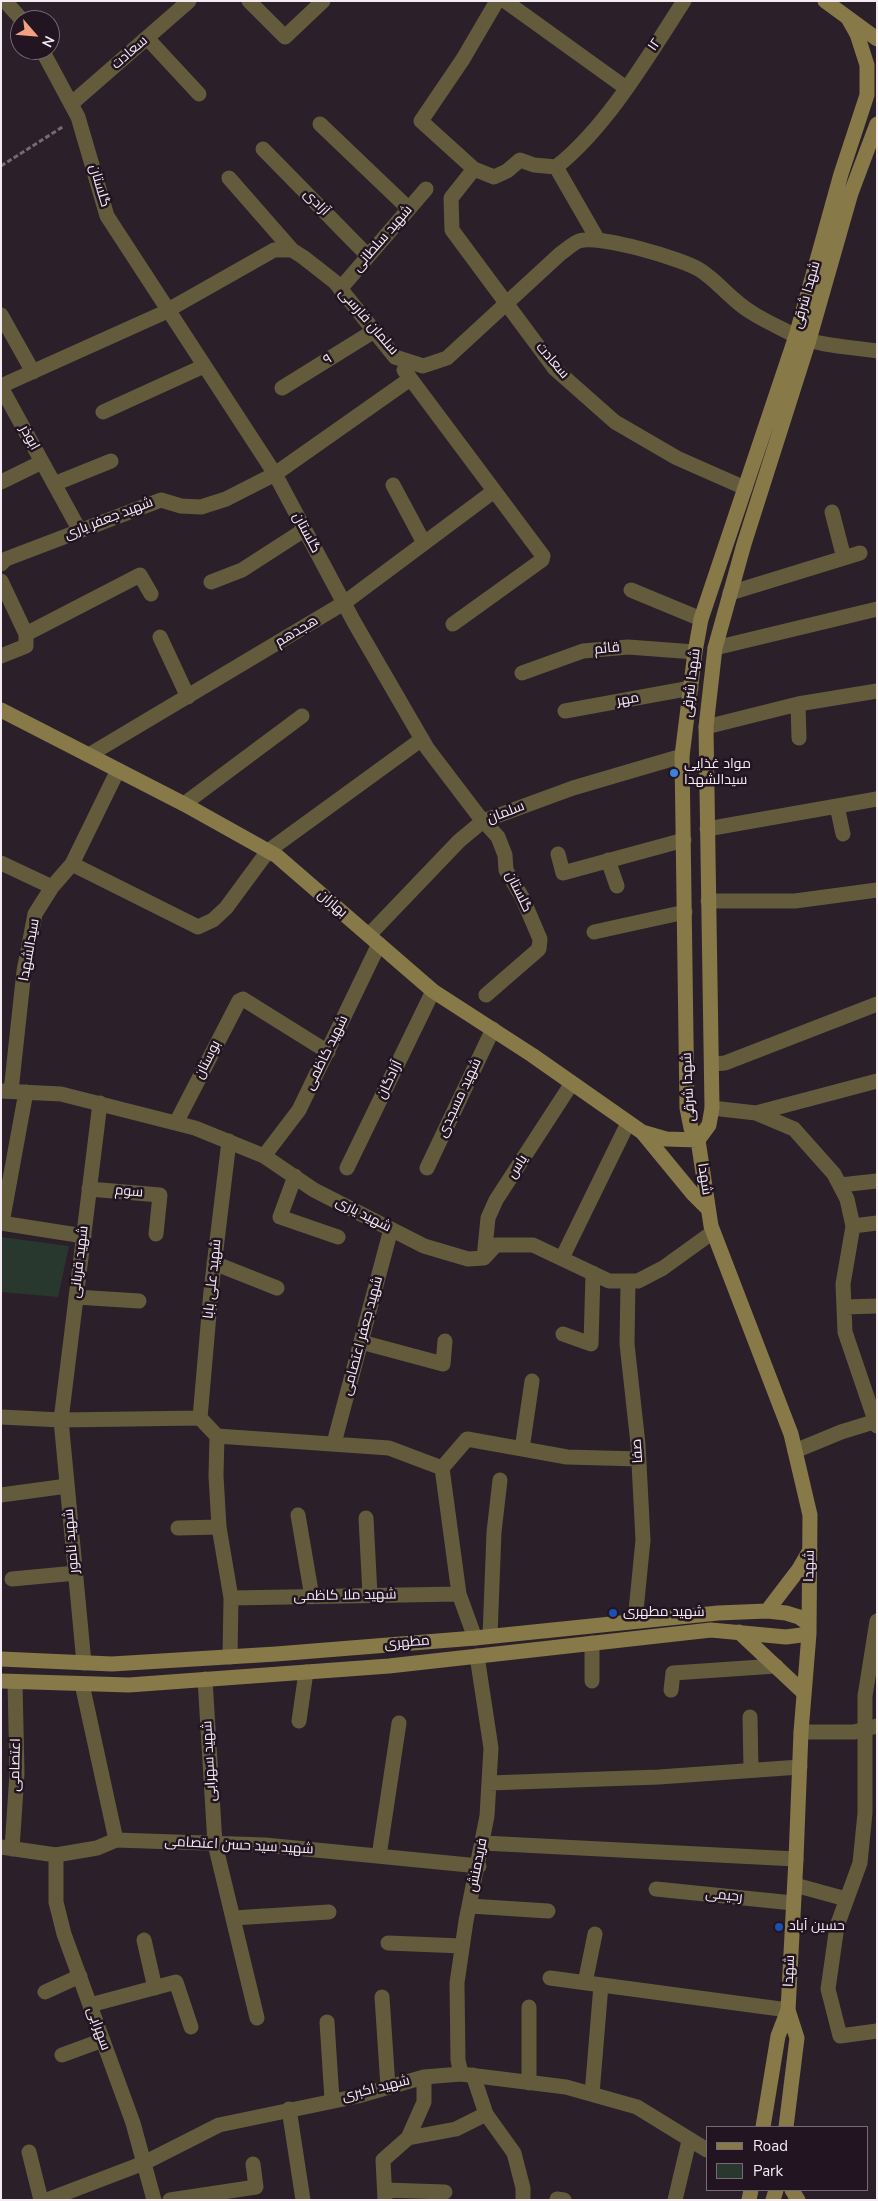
<!DOCTYPE html>
<html>
<head>
<meta charset="utf-8">
<style>
	body { margin:0 }
	#map { position:relative; width:878px; height:2201px; overflow:hidden; background:#2b1f2a; font-family:"Nunito Sans",sans-serif }
	canvas { display:block }
	.frame { position:absolute; inset:0; border:2px solid #f4ebf3; pointer-events:none }
	.legend { position:absolute; left:706px; top:2126px; width:162px; height:65px; box-sizing:border-box; background:#221521; border:1px solid #766b75; margin:0; padding:6px 9px; list-style:none; font-size:15px; color:#f4ebf3 }
	.legend li { display:flex; align-items:center; gap:10px; height:25px }
	.legend b { width:25px; border:1px solid #766b75 }
	.north { position:absolute; left:10px; top:10px; width:50px; height:50px; box-sizing:border-box; background:#221521; border:1px solid #766b75; border-radius:50%; rotate:117deg; font-size:14px; font-weight:700; line-height:20px; text-align:center; color:#f4ebf3 }
	.north::after { content:''; display:block; margin:auto; width:18px; height:22px; background:#f3a082; clip-path:polygon(50% 0,100% 100%,50% 72%,0 100%) }
</style>
</head>
<body>
<div id="map">
<canvas width="878" height="2201"></canvas>
<div class="frame"></div>
<ul class="legend">
<li><b style="height:6px;background:#877948"></b>Road</li>
<li><b style="height:14px;background:#28382e"></b>Park</li>
</ul>
<div class="north">N</div>
</div>
<script>
const c = document.querySelector('canvas').getContext('2d');
c.lineJoin = 'round';
function paint(path, color) { c.fillStyle = color; c.fill(path, 'evenodd'); }
function strokePath(path, color, width, dash) { c.strokeStyle = color; c.lineWidth = width; c.lineCap = dash ? 'butt' : 'round'; c.setLineDash(dash || []); c.stroke(path); }
function drawText(font, color, halo, rows, align = 'center') {
  c.font = font + ' "Nunito Sans",Cairo,sans-serif'; c.lineWidth = 5; c.setLineDash([]); c.textBaseline = 'middle'; c.strokeStyle = halo; c.fillStyle = color; for (const [text, x, y, turn = 0] of rows) {
    c.save(); c.translate(x, y); c.rotate((+turn || 0) * Math.PI / 180); c.textAlign = isNaN(turn) ? turn : align; if (halo) c.strokeText(text, 0, 0); c.fillText(text, 0, 0); c.restore();
  }
}
paint(new Path2D(`
	M1 1237 69 1246 58 1297 1 1292Z`), '#28382e');
strokePath(new Path2D(`
	M1 166 64 126`), '#756a74', 3, [5, 2.5]);
strokePath(new Path2D(`
	M5 1 22 20
	M249 1 285 37 323 1
	M497 1 463 59 421 121 474 169 494 177 507 171 520 160 534 165 556 167C607 127 649 55 684 1
	M505 1 626 88
	M147 38 199 94
	M42 50 78 117 107 216 275 474 354 622 427 748 478 815 498 837 505 855 506 870 522 897 540 939 539 949 486 995
	M71 104 189 1
	M320 124 409 209
	M263 149 368 256
	M556 167 598 240
	M474 169 451 198 452 230 555 369 615 422 677 458 745 488
	M229 178 292 250
	M340 289 426 189
	M1 315 33 372
	M404 370 543 556 542 560 453 624
	M1 386 161 314 274 250H292L303 257 335 282 395 357 423 366 447 358 560 254C566 250 573 243 579 241 598 234 683 259 700 270 714 279 723 290 735 300 751 315 775 325 794 335 819 346 850 347 877 351
	M1 387 80 531
	M282 388 374 331
	M103 412 204 366
	M1 482 42 462
	M54 484 111 461
	M393 485 424 543
	M832 512 844 558
	M1 564 6 559 161 500 181 506 201 507 226 499 275 474 410 379
	M1 581 26 634V646L1 656
	M211 582 242 570 304 530
	M631 590 701 619
	M730 593 860 553
	M26 634 140 575 151 594
	M160 637 188 697
	M715 648 877 609
	M522 673 583 651 628 647 695 652
	M798 704 799 738
	M565 711 691 688
	M706 727 798 704 877 691
	M89 755 344 603 494 491
	M184 804 302 716
	M837 806 843 834
	M707 829 877 799
	M558 854 563 873 684 840
	M608 860 617 886
	M1 863 52 887
	M72 864 198 927 213 920 226 908 268 851 422 739
	M708 901H795L877 890
	M594 932 685 912
	M369 935 459 841 483 821 573 788 682 756
	M713 1064 725 1063 877 1004
	M1 1091 61 1094 195 1128 264 1156 314 1190 424 1246 468 1259 484 1258 496 1245H533L609 1281H638L663 1268 713 1232
	M11 1091 24 971 35 914 52 887 72 864 118 770
	M712 1108 756 1113 794 1129 834 1174 847 1199 853 1226 843 1284 845 1332 877 1426
	M756 1113 877 1081
	M176 1123 239 1001 243 999 328 1052
	M264 1156 299 1110 379 944
	M347 1168 433 991
	M427 1168 493 1029
	M295 1176 280 1217 338 1237
	M840 1185 877 1181
	M89 1189 160 1195 156 1234
	M1 1223 84 1236
	M2 1223 26 1092
	M853 1226 877 1223
	M484 1258 488 1218 496 1200 572 1083
	M562 1258 628 1123
	M214 1263 277 1288
	M628 1281 627 1344 638 1444 643 1540 635 1621
	M76 1297 139 1301
	M844 1307 877 1306
	M563 1334 591 1344 593 1273
	M361 1342 443 1364 445 1341
	M1 1417 61 1420 200 1418 217 1436 216 1476 219 1527 231 1598 230 1657
	M200 1418 211 1291 229 1141
	M217 1436 389 1448 442 1468
	M334 1443 391 1229
	M522 1449 532 1381
	M795 1451 841 1432 877 1421
	M1 1495 67 1486
	M298 1515 312 1597
	M366 1518 370 1595
	M178 1528 219 1527
	M12 1579 76 1573
	M231 1598 459 1594
	M877 1621 865 1696V1813L860 1863 837 1926 828 1989 840 2036 877 2031
	M490 1636 494 1532 500 1480
	M475 1638 459 1594 442 1468 467 1439 567 1457 639 1459
	M592 1643V1681
	M84 1663 61 1420 100 1103
	M205 1679 215 1844 257 2018
	M82 1684 116 1840
	M671 1690 673 1673 776 1666
	M750 1717 751 1769
	M299 1721 306 1672
	M801 1732H854L877 1726
	M489 1783 659 1777 800 1767
	M483 1843 796 1859
	M1 1847 56 1855 97 1848 116 1840 265 1845 479 1866
	M12 1849 17 1773 15 1682
	M56 1855V1902L64 1934 133 2123 154 2200
	M379 1856 399 1723
	M795 1885 846 1899
	M656 1889 793 1903
	M470 1906 548 1911
	M233 1918 329 1912
	M144 1940 155 1988
	M388 1943 462 1946
	M550 1978 788 2010
	M585 1983 595 1934
	M45 1992 80 1976
	M382 1997 388 2087
	M90 2005 176 1982 191 2027
	M327 2022 332 2100
	M62 2055 103 2040
	M461 2074 458 2060 457 1983 466 1921 487 1816 491 1748 477 1656
	M473 2075 486 2114 514 2153 523 2188V2200
	M529 2083V2007
	M592 2094 601 1985
	M289 2109 303 2200
	M408 2138 456 2129 486 2114
	M29 2152 41 2200
	M385 2190 445 2192
	M557 2199 564 2200
	M47 2200 144 2163 219 2125 358 2096 424 2077 461 2074 566 2087 637 2107 707 2150
	M170 2200 256 2187 253 2164
	M385 2200 383 2160 408 2138 424 2102V2077
	M675 2200 689 2141`), '#635b3c', 15);
strokePath(new Path2D(`
	M825 1 877 39
	M1 710 184 804 277 856 433 991 532 1055 642 1132 693 1194 708 1209
	M642 1132 666 1139 698 1140
	M698 1140 709 1125 712 1108 706 727 715 648 744 544 809 340 851 193 877 124
	M767 1611 799 1569 810 1550
	M739 1632 803 1692
	M1 1659 112 1664 276 1654 475 1638 718 1613 767 1611 786 1613 799 1617 809 1624
	M1 1681 129 1685 389 1666 711 1630 786 1637 809 1634
	M763 2127 778 2036 788 2010 796 1859 801 1732 809 1634 810 1515 791 1434 711 1226 698 1140 691 1128 687 1108 682 756 695 652 701 619 796 336 841 174 867 95V65L857 34 848 18
	M786 2127 797 2038 788 2010
	M792 2190 798 2200
	M749 2200 751 2190
	M773 2200 776 2190`), '#877948', 15);
for (const [x, y, r, color] of [
	[674,773,5,"#3f7fe0"],
	[613,1613,5,"#1a4fb4"],
	[779,1927,5,"#1a4fb4"]
]) { const dot = new Path2D(); dot.arc(x, y, r, 0, 2 * Math.PI); c.fillStyle = color; c.fill(dot); strokePath(dot, '#221521', 2); }
drawText('14px', '#f4ebf3', '#221521', [
	["۱۲",655,45,-56],
	["سعادت",130,53,-41],
	["گلستان",99,186,74],
	["آزادی",316,203,46],
	["شهید سلطانی",383,239,-49],
	["شهدا شرقی",807,295,-74],
	["سلمان فارسی",368,322,49],
	["۹",328,360,-32],
	["سعادت",552,361,49],
	["ابوذر",29,438,61],
	["شهید جعفر یاری",109,519,-21],
	["گلستان",306,533,62],
	["هجدهم",297,632,-31],
	["قائم",607,649,-6],
	["شهدا شرقی",692,683,-83],
	["مهر",628,700,-10],
	["سلمان",506,813,-21],
	["گلستان",518,892,64],
	["بهاران",332,904,41],
	["سیدالشهدا",30,950,-80],
	["شهید کاظمی",327,1053,-64],
	["بوستان",208,1060,-63],
	["آزادگان",390,1080,-64],
	["شهدا شرقی",689,1087,-93],
	["شهید مسجدی",460,1098,-65],
	["یاس",518,1167,-57],
	["شهدا",704,1179,81],
	["سوم",129,1192,5],
	["شهید یاری",363,1215,27],
	["شهید قربانی",80,1262,-83],
	["شهید علی بابا",213,1279,-84],
	["شهید جعفر اعتصامی",363,1336,-75],
	["صفا",638,1451,-94],
	["شهید نامور",72,1541,-95],
	["شهدا",810,1566,-89],
	["شهید ملا کاظمی",345,1596,-1],
	["مطهری",407,1643,-5],
	["شهید سهرابی",210,1761,-93],
	["اعتصامی",16,1765,-89],
	["شهید سید حسن اعتصامی",239,1846,3],
	["فریدمنش",478,1865,-79],
	["رحیمی",724,1896,6],
	["شهدا",790,1971,-87],
	["سهرابی",98,2029,70],
	["شهید اکبری",376,2089,-14]
]);
drawText('14px', '#f4ebf3', '#221521', [
	["مواد غذایی",684,765],
	["سیدالشهدا",684,781],
	["شهید مطهری",623,1613],
	["حسین آباد",789,1927]
], 'left');
</script>
</body>
</html>
